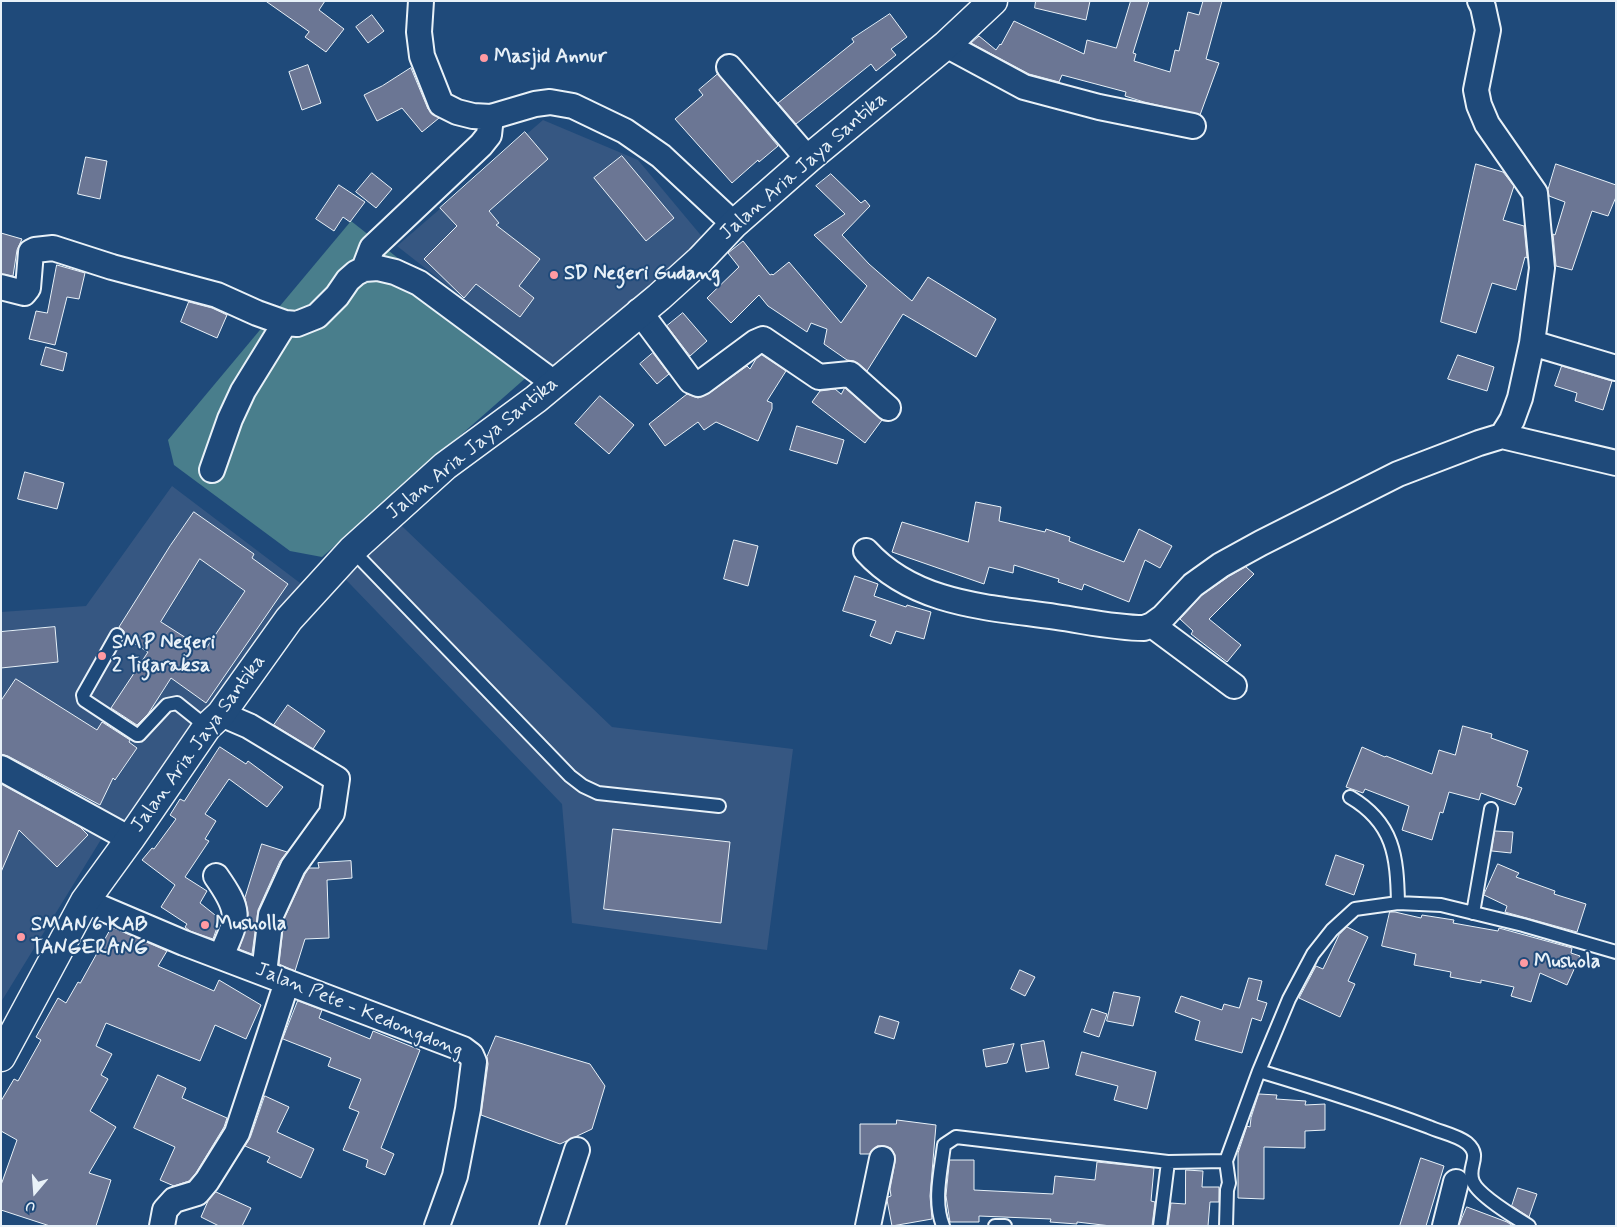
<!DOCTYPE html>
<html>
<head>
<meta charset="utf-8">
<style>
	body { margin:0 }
	#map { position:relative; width:1617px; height:1227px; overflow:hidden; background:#1f4a7a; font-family:Mynerve,sans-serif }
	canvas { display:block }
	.frame { position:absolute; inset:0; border:2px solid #e8f1f8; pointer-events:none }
	.north { position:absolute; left:10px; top:1167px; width:50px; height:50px; -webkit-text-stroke:4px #1f4a7a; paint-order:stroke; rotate:198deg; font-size:14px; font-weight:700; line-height:20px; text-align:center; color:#e8f1f8 }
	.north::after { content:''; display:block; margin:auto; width:18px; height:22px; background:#e8f1f8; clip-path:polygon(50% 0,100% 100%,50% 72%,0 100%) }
</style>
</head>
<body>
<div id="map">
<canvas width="1617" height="1227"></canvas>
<div class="frame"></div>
<div class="north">U</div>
</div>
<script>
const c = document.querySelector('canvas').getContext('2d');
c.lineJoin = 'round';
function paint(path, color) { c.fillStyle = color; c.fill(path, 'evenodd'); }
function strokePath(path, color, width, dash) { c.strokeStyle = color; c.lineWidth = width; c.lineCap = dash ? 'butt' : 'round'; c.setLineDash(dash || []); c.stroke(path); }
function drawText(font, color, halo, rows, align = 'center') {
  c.font = font + ' Mynerve,sans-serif'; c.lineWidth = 4; c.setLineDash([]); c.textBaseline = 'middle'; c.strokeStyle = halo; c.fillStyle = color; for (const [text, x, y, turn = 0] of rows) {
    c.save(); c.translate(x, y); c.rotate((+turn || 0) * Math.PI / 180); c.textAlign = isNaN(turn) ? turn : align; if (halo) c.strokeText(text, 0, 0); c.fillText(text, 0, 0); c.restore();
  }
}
paint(new Path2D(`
	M543 120 638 160 709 245 559 373 397 246Z
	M172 486 304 586 122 831 1 763V748L43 775 59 750 94 729 16 679 1 701V668L58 662 55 627 1 632V612L86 606ZM172 543 200 560 144 650 117 632ZM253 559 288 584 206 703 181 685 245 591ZM194 644 141 724 113 707ZM137 748 116 780 88 762ZM59 751 113 778 100 805 46 778Z
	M383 508 612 727 793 749 767 950 572 923 562 804 326 559Z
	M33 790 105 833 1 1002V872L8 856 1 853ZM55 804 88 835 57 867 24 836Z`), '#365782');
paint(new Path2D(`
	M351 221 537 368 322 557 290 551 174 465 168 440Z`), '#497e8c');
const building = new Path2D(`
	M266 1H325L319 10 344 29 326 52 305 37 309 32Z
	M1036 1H1090L1086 20 1035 8Z
	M1131 1H1149L1133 53 1136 54 1134 61 1170 72 1175 50 1179 51 1188 12 1199 15 1203 1H1222L1206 59 1219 63 1200 115 1144 102 1125 96 1126 92 1062 75 1059 82 1029 74 971 43 979 36 996 50 1000 44 1001 45 1014 21 1084 54 1087 40 1116 48Z
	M890 14 907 37 891 49 896 55 876 71 871 64 796 124 778 103 854 42 852 39Z
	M372 15 384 31 368 43 356 27Z
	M308 65 321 103 302 110 289 72Z
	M411 68 428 109 439 118 422 132 402 108 377 121 364 95 382 86Z
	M718 74 778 146 759 162 758 160 732 183 675 119 703 95 699 90Z
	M525 132 548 159 489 211 499 223 496 225 540 259 519 286 534 298 520 317 476 284 464 298 424 259 457 226 440 208Z
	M622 156 674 218 646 241 594 178Z
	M86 157 107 161 100 199 78 194Z
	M1476 164 1503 172 1514 186 1503 220 1524 226 1527 258 1525 257 1516 290 1492 283 1476 333 1441 322Z
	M1556 164 1616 185V197L1608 216 1592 211 1572 270 1556 266 1553 234 1555 235 1565 202 1549 196 1548 190Z
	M372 173 392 189 376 208 356 192Z
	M831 174 861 203 865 200 870 206 842 235 869 264 893 285 912 301 928 277 996 319 976 357 903 314 867 371 859 364 854 361 847 360 824 344 827 329 811 323 807 332 768 306 759 295 731 323 707 298 739 267 728 253 743 241 770 275 772 274 773 275 789 262 841 323 867 286 814 235 845 214 816 186Z
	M339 185 365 202 350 222 343 217 334 231 316 219Z
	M1 233 22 239 17 250 13 276 1 274Z
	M57 265 85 273 79 299 67 297 55 345 29 339 36 311 47 313Z
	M189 302 212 308 227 315 217 338 181 322Z
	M683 313 707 341 690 356 667 326Z
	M46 347 67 353 63 371 41 365Z
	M653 353 669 374 657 384 640 364Z
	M762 355 786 371 767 401 772 403V409L758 441 716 422 704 430 698 422 665 446 649 424 687 394 698 398 708 394 747 366 750 369 756 359Z
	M1458 355 1494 367 1487 391 1448 379Z
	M1562 366 1612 381 1603 410 1575 401 1577 393 1555 386Z
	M845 388 882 420 865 443 812 402 820 391 835 389 841 394Z
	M600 396 634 425 609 454 575 424Z
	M797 426 844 440 837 464 790 450Z
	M25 472 64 483 57 509 18 499Z
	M976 502 1001 507 999 521 1045 532 1046 529 1070 537 1069 541 1124 562 1139 529 1172 546 1160 568 1145 560 1129 602 1084 584 1082 590 1058 582 1059 579 1014 565 1013 573 989 567 984 584 892 552 902 522 968 542Z
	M194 512 254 554 252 558 288 584 206 703 171 678 148 714 137 725 111 708 148 652 125 638 124 631 119 627 170 546ZM200 559 245 591 205 650 161 622Z
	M734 540 758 546 748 586 724 579Z
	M1246 567 1254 574 1209 619 1241 645 1227 662 1191 634 1193 631 1180 619 1202 595 1228 577Z
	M855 576 878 584 874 596 906 607 907 605 931 612 924 639 896 631 891 644 870 636 876 621 843 611Z
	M55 627 58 662 1 668V632Z
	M16 679 97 730 102 722 130 740 129 742 137 748 115 780 113 778 100 805 8 756 1 754V701Z
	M288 705 325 731 313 749 274 725Z
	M1463 726 1492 734 1491 738 1528 751 1517 786 1522 788 1515 805 1481 793 1479 800 1449 792 1443 813 1440 812 1432 840 1402 830 1409 806 1365 789 1363 793 1346 787 1362 747 1385 757 1386 756 1432 774 1439 750 1455 755Z
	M220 747 246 764 248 761 283 787 267 807 229 779 205 814 216 821 205 839 209 841 185 877 207 891 200 903 220 919 213 939 190 931 185 927 187 924 161 907 175 885 142 860 152 848 154 849 176 819 170 815 180 799 184 801Z
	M1 784 80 827 88 835 57 867 19 830 1 872Z
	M613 829 730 842 721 923 604 909Z
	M1495 831 1513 832 1511 853 1492 851Z
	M262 844 287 852 280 861 258 910 252 954 239 949 247 925 248 913 245 898Z
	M1336 855 1364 865 1354 895 1326 885Z
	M351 861 352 878 327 880 329 938 305 939 295 971 279 964 284 919 305 874 309 868H319L318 863Z
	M1498 864 1519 873 1516 877 1555 891 1554 894 1586 904 1577 932 1505 912 1507 906 1484 895Z
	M1390 912H1395L1421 918 1422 915 1454 920 1453 923 1498 931 1499 928 1572 948 1571 953 1580 956 1567 985 1540 973 1531 1002 1511 996 1514 987 1481 980V983L1450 977 1451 972 1414 965 1416 954 1382 946Z
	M112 927 167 951 158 966 214 991 219 980 261 1005 246 1039 215 1025 200 1061 106 1023 96 1046 112 1054 101 1075 108 1079 90 1111 116 1127 89 1173 111 1180 96 1226H50L1 1210V1185L17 1140 1 1131V1101L14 1079 18 1081 41 1040 36 1037 58 998 66 1003 78 982 80 983Z
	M1347 927 1368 937 1348 981 1355 984 1340 1017 1299 998 1316 966 1323 969 1339 935Z
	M1020 970 1035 977 1025 996 1011 989Z
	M1249 978 1262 981 1257 1000 1267 1003 1261 1021 1252 1018 1242 1053 1195 1040 1200 1021 1175 1012 1181 996 1222 1010 1224 1004 1239 1008Z
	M1114 992 1140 997 1133 1026 1107 1021Z
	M298 1001 322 1010 319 1018 370 1039 373 1031 420 1050 381 1148 394 1154 385 1175 366 1167 368 1160 343 1150 359 1112 349 1108 361 1079 328 1066 331 1058 283 1039Z
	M1092 1009 1107 1014 1099 1037 1084 1032Z
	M880 1016 899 1022 894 1039 875 1033Z
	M496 1036 590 1064 605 1086 592 1129 560 1144 481 1115 488 1064 487 1057Z
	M1044 1041 1049 1068 1026 1072 1021 1045Z
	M1014 1044 1007 1063 986 1067 983 1050Z
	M1082 1052 1156 1072 1147 1109 1114 1100 1118 1086 1076 1075Z
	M158 1075 186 1088 182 1098 227 1118 224 1127 196 1173 189 1181 174 1186 160 1180 175 1147 134 1128Z
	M1259 1094 1277 1095 1276 1099 1306 1101 1305 1105 1325 1104V1130L1305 1131V1148L1264 1147V1199L1238 1198V1153L1247 1126 1250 1127 1251 1118Z
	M265 1096 289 1107 277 1132 314 1149 301 1178 267 1162 270 1157 245 1146 250 1138Z
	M897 1120 936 1125 930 1196 932 1219 892 1226 887 1200 888 1197 891 1196 890 1189 895 1162V1155L891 1148 884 1146H877L872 1150 870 1154H860V1124H896Z
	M1421 1158 1444 1166 1426 1226H1400Z
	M950 1160H974V1190L1053 1194 1055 1176 1095 1180 1097 1162 1154 1168 1151 1201 1155 1202 1152 1226H1111L1077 1222V1224L1050 1222 1051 1219 979 1216V1222H950L946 1196Z
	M1186 1170 1203 1171 1202 1187H1219V1202H1210L1208 1226H1168L1171 1203 1185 1204Z
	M1518 1188 1537 1194 1529 1217 1512 1206Z
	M216 1192 251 1208 242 1226H219L201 1217 208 1201Z
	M1467 1207 1507 1222 1513 1226H1459Z`);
paint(building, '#6b7694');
strokePath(building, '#e8f1f8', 1);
const service = new Path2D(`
	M352 550 570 776 583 786 598 793 719 806
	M117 635 83 695 84 700 137 735H139L167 705 177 703 207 727
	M1350 797C1394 823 1397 856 1398 903
	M1473 913 1491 809
	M1259 1071C1316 1088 1373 1106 1429 1127 1440 1132 1457 1135 1467 1143 1483 1157 1466 1166 1473 1182 1479 1196 1516 1218 1529 1226
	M943 1226C933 1201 941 1170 944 1145L956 1137 1168 1162 1226 1161
	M995 1226H1005
	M1160 1226 1168 1162
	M1226 1226 1227 1190 1229 1183 1226 1161 1259 1071 1289 999 1313 954 1332 930 1355 909 1398 903 1441 905 1523 925 1616 952`);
const minor = new Path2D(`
	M421 1 419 32 422 56 441 104 457 112 473 116 491 117 535 104 550 102 573 106 625 131 661 156 734 224
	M946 45 1024 87 1099 107 1193 126
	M729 67 808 159
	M364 269 372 248 481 145 489 135 491 117
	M1 287 24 293 28 288 31 252 35 250 53 248 112 267 217 295 257 313 285 323 297 324 317 316 337 296 348 280 356 273 364 269 378 268 395 272 419 283 554 383
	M639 311 691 381 698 384 702 382 756 342 763 339 819 377 850 374 888 408
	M1532 343 1616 368
	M1502 436 1616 463
	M212 470 230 419 243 391 285 323
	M866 551C915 605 988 607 1056 617 1085 621 1115 628 1144 628L1152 625 1163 617 1193 585 1221 565 1261 543 1398 474 1479 443 1502 436 1512 420 1520 398 1532 343 1542 268 1535 193 1487 124 1479 105 1476 90 1488 30 1483 7 1480 1
	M1152 625 1234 686
	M221 714 249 726 337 779 332 813 293 867 271 915 264 973
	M1 768 130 839
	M216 876C242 913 238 917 221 956
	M85 901 184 943 463 1049 471 1055 474 1062 468 1109 455 1176 437 1226
	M162 1226 165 1210 174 1200 197 1193 207 1181 237 1133 287 982
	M552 1226 577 1150
	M868 1226 882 1159
	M1445 1226 1456 1182`);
const tertiary = new Path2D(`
	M1 1057 85 901 130 839 207 727 221 714 289 619 352 550 445 466 536 399 659 297 700 260 734 224 808 159 946 45 993 1`);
strokePath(service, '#e8f1f8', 16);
strokePath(minor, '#e8f1f8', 28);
strokePath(tertiary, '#e8f1f8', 31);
strokePath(service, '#1f4a7a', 12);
strokePath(minor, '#1f4a7a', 24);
strokePath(tertiary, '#1f4a7a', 28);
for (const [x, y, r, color] of [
	[484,58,5,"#ff9aa2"],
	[554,275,5,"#ff9aa2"],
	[102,656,5,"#ff9aa2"],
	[205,925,5,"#ff9aa2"],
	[21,937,5,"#ff9aa2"],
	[1524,963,5,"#ff9aa2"]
]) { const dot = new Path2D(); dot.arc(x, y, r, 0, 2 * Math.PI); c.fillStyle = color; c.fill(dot); strokePath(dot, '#1f4a7a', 2); }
drawText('bold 20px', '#e8f1f8', '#1f4a7a', [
	["Masjid Annur",494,58],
	["SD Negeri Gudang",564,275],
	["SMP Negeri",112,644],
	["2 Tigaraksa",112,667],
	["Musholla",215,925],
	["SMAN 6 KAB",31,926],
	["TANGERANG",31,949],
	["Mushola",1534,963]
], 'left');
drawText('20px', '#e8f1f8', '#1f4a7a', [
	["Jalan Aria Jaya Santika",804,167,-41],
	["Jalan Aria Jaya Santika",473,449,-39],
	["Jalan Aria Jaya Santika",199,744,-54],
	["Jalan Pete - Kedongdong",359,1011,22]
]);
</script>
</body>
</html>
